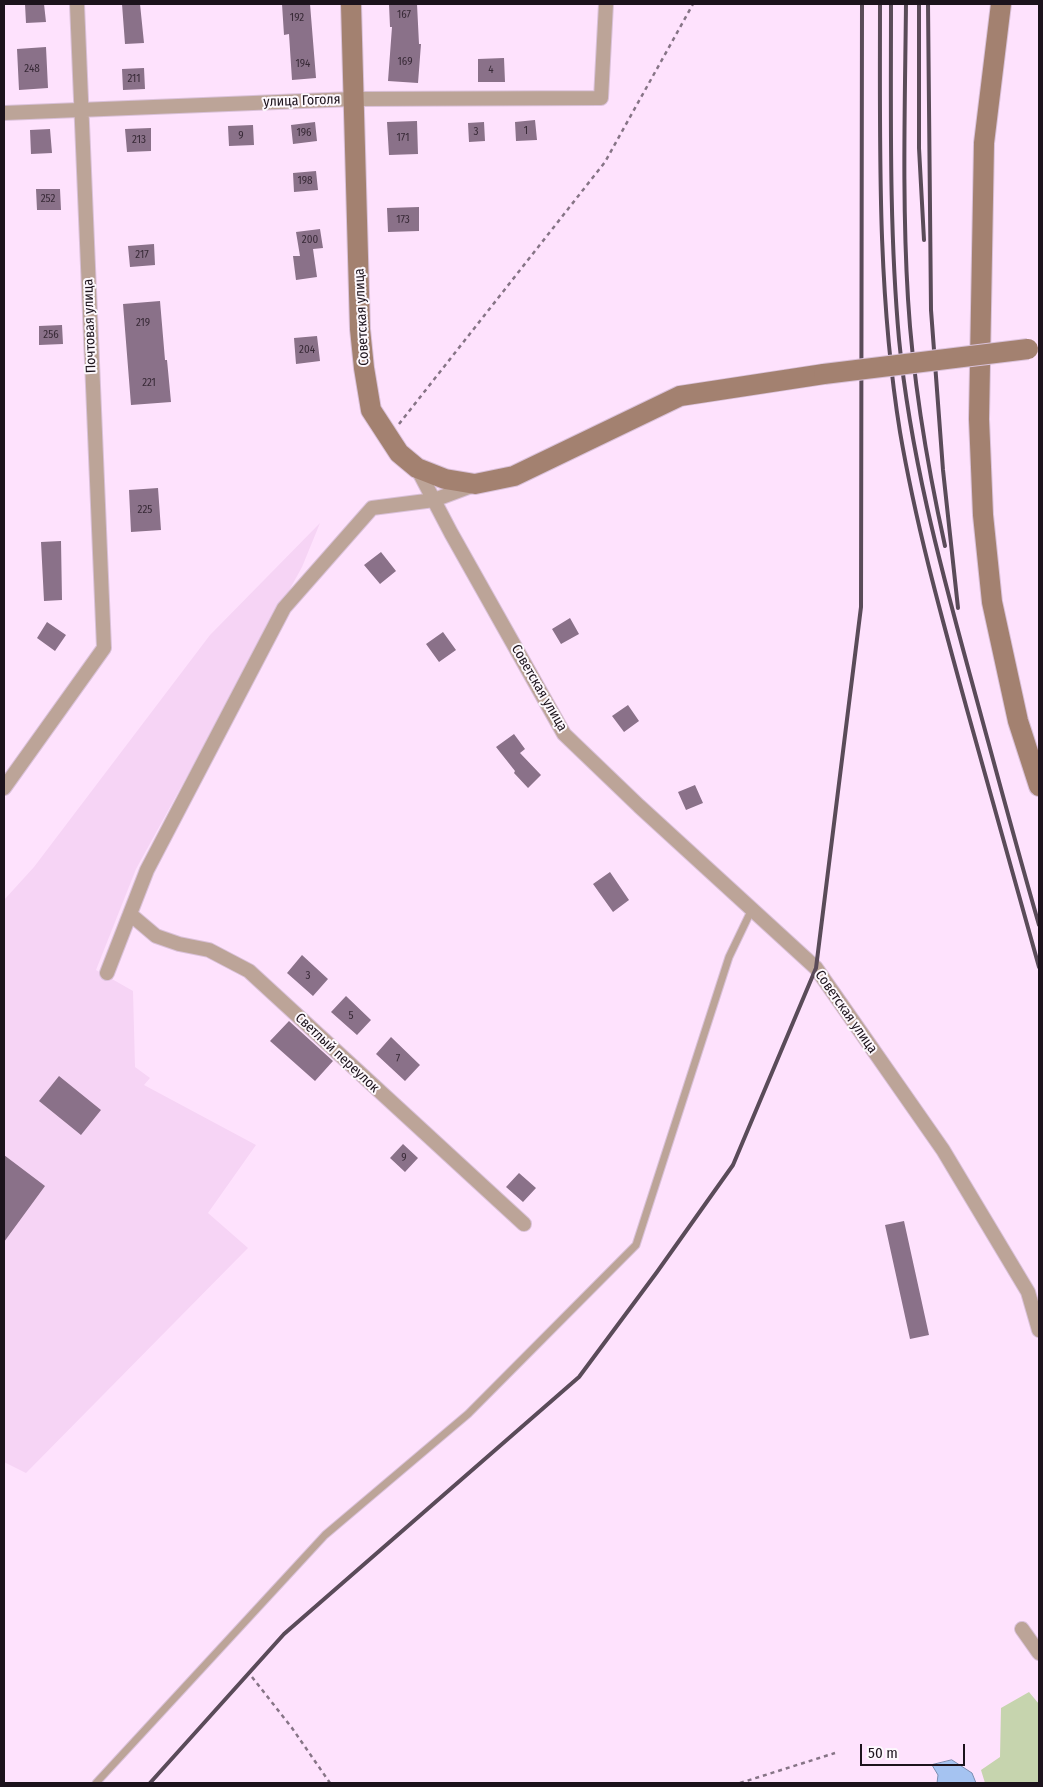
<!DOCTYPE html>
<html>
<head>
<meta charset="utf-8">
<style>
	body { margin:0 }
	#map { position:relative; width:1043px; height:1787px; overflow:hidden; background:#fee2fd; font-family:"Fira Sans Condensed",sans-serif }
	canvas { display:block }
	.frame { position:absolute; inset:0; border:5px solid #1c131c; pointer-events:none }
	.scale { position:absolute; left:860px; top:1744px; width:105px; height:22px; box-sizing:border-box; border:2px solid #1c131c; border-top:0; padding-left:6px; font-size:15px; line-height:18px; white-space:nowrap; color:#1c131c; -webkit-text-stroke:4px #fdf8fd; paint-order:stroke }
</style>
</head>
<body>
<div id="map">
<canvas width="1043" height="1787"></canvas>
<div class="frame"></div>
<div class="scale">50 m</div>
</div>
<script>
const c = document.querySelector('canvas').getContext('2d');
c.lineJoin = 'round';
function paint(path, color) { c.fillStyle = color; c.fill(path, 'evenodd'); }
function strokePath(path, color, width, dash) { c.strokeStyle = color; c.lineWidth = width; c.lineCap = dash ? 'butt' : 'round'; c.setLineDash(dash || []); c.stroke(path); }
function drawText(font, color, halo, rows, align = 'center') {
  c.font = font + ' "Fira Sans Condensed",sans-serif'; c.lineWidth = 4; c.setLineDash([]); c.textBaseline = 'middle'; c.strokeStyle = halo; c.fillStyle = color; for (const [text, x, y, turn = 0] of rows) {
    c.save(); c.translate(x, y); c.rotate((+turn || 0) * Math.PI / 180); c.textAlign = isNaN(turn) ? turn : align; if (halo) c.strokeText(text, 0, 0); c.fillText(text, 0, 0); c.restore();
  }
}
paint(new Path2D(`
	M320 523 302 567 136 869 96 970 133 991 135 1067 150 1078 144 1085 256 1145 208 1213 248 1248 26 1473 4 1462V900L34 867 210 635Z`), '#f6d4f5');
paint(new Path2D(`
	M1029 1692 1039 1704V1783H985L981 1770 1000 1757 1001 1708Z`), '#c6d4ae');
const water = new Path2D(`
	M952 1760 972 1773 976 1783H937L938 1775 932 1765Z`);
paint(water, '#a5c3f1');
strokePath(water, '#7c8eb1', 1);
paint(new Path2D(`
	M25 4H44L46 22 26 23Z
	M122 4H140L144 43 125 44Z
	M282 4H310L316 78 292 80 289 34 284 35Z
	M389 4H417L419 44H421L418 83 388 81 392 27H390Z
	M46 47 48 88 19 90 17 49Z
	M504 58 505 82H478V59Z
	M144 68 145 89 123 90 122 69Z
	M535 120 537 140 516 141 515 122Z
	M417 121 418 154 389 155 387 122Z
	M315 122 317 141 293 144 291 125Z
	M484 122 485 141 469 142 468 123Z
	M253 125 254 145 229 146 228 126Z
	M151 128V151L127 152 125 129Z
	M50 129 52 153 31 154 30 130Z
	M316 171 318 190 294 192 293 173Z
	M36 189H60L61 210H37Z
	M419 207V231L388 232 387 208Z
	M320 229 323 248 313 249 317 277 296 280 293 256H300L296 232Z
	M154 244 155 265 130 267 128 246Z
	M160 301 165 360H167L171 402 131 405 123 304Z
	M62 325 63 344 39 345V326Z
	M317 336 320 361 296 364 294 338Z
	M158 488 161 530 131 532 129 490Z
	M61 541 62 600 44 601 41 542Z
	M381 552 396 571 380 584 364 565Z
	M570 618 579 634 561 644 552 629Z
	M47 622 66 635 55 651 37 638Z
	M443 632 456 650 439 662 426 644Z
	M628 705 639 721 624 732 612 716Z
	M514 734 525 749 520 753 541 775 528 788 514 773 515 771 496 747Z
	M695 785 703 803 686 810 678 792Z
	M610 872 629 900 613 912 593 884Z
	M302 955 328 979 313 996 287 973Z
	M346 996 371 1020 357 1035 331 1012Z
	M289 1021 333 1061 315 1081 270 1041Z
	M391 1037 420 1065 405 1081 376 1054Z
	M59 1076 101 1110 81 1135 39 1101Z
	M403 1144 418 1158 405 1172 390 1158Z
	M4 1155 45 1186 4 1242Z
	M519 1173 536 1188 523 1202 506 1187Z
	M904 1221 929 1335 910 1339 885 1225Z`), '#8a7189');
const lane = new Path2D(`
	M96 1783 325 1535 468 1414 636 1245 729 957 752 909`);
const street = new Path2D(`
	M4 113 353 99 601 98 606 4
	M417 468 451 533 564 734 639 806 816 968 943 1150 1028 1292 1039 1330
	M4 788 104 648 77 4
	M130 914 156 936 179 944 209 950 249 971 524 1224
	M107 973 147 870 284 608 372 508 434 500 474 485
	M1022 1629 1039 1653`);
const secondary = new Path2D(`
	M351 4 360 329 364 368 371 410 399 453 417 468 445 479 475 484 514 476 680 396 824 374
	M1001 4 984 143 979 419 983 515 992 602 1018 721 1039 786`);
strokePath(lane, '#dac1d9', 9);
strokePath(street, '#dac1d9', 16);
strokePath(secondary, '#dac1d9', 22);
strokePath(new Path2D(`
	M399 424 605 162 693 4
	M252 1677 292 1728 330 1783
	M740 1783 835 1753`), '#867486', 2.5, [4, 4]);
strokePath(lane, '#bca498', 7);
strokePath(street, '#bca498', 14);
strokePath(secondary, '#a38170', 20);
strokePath(new Path2D(`
	M880 4C880 147 877 290 900 432 916 525 941 615 966 706 990 793 1015 880 1039 967
	M891 4C891 115 889 227 899 339 910 453 940 565 970 675 993 759 1015 842 1039 925
	M906 4C905 102 902 201 908 299 913 382 927 464 945 546
	M919 4V148L924 240
	M928 4 931 310 943 470 958 608
	M150 1783 284 1634 579 1377 657 1272 733 1165 816 968 861 607 862 4`), '#5a4b59', 4);
const secondaryBridge = new Path2D(`
	M824 374 1028 349`);
strokePath(secondaryBridge, '#dac1d9', 22, []);
strokePath(secondaryBridge, '#a38170', 20);
drawText('11px', '#382a37', null, [
	["167",404,15],
	["192",297,18],
	["169",405,62],
	["194",303,64],
	["248",32,69],
	["4",491,70],
	["211",134,79],
	["1",526,131],
	["3",476,132],
	["196",304,133],
	["9",241,136],
	["171",403,138],
	["213",139,140],
	["198",305,181],
	["252",48,199],
	["173",403,220],
	["200",310,240],
	["217",142,255],
	["219",143,323],
	["256",51,335],
	["204",307,350],
	["221",149,383],
	["225",145,510],
	["3",308,976],
	["5",351,1016],
	["7",398,1059],
	["9",404,1158]
]);
drawText('14px', '#1c131c', '#fdf8fd', [
	["улица Гоголя",302,101,-2],
	["Советская улица",362,317,-93],
	["Почтовая улица",90,326,-92],
	["Советская улица",539,688,60],
	["Советская улица",846,1012,55],
	["Светлый переулок",337,1053,43]
]);
</script>
</body>
</html>
